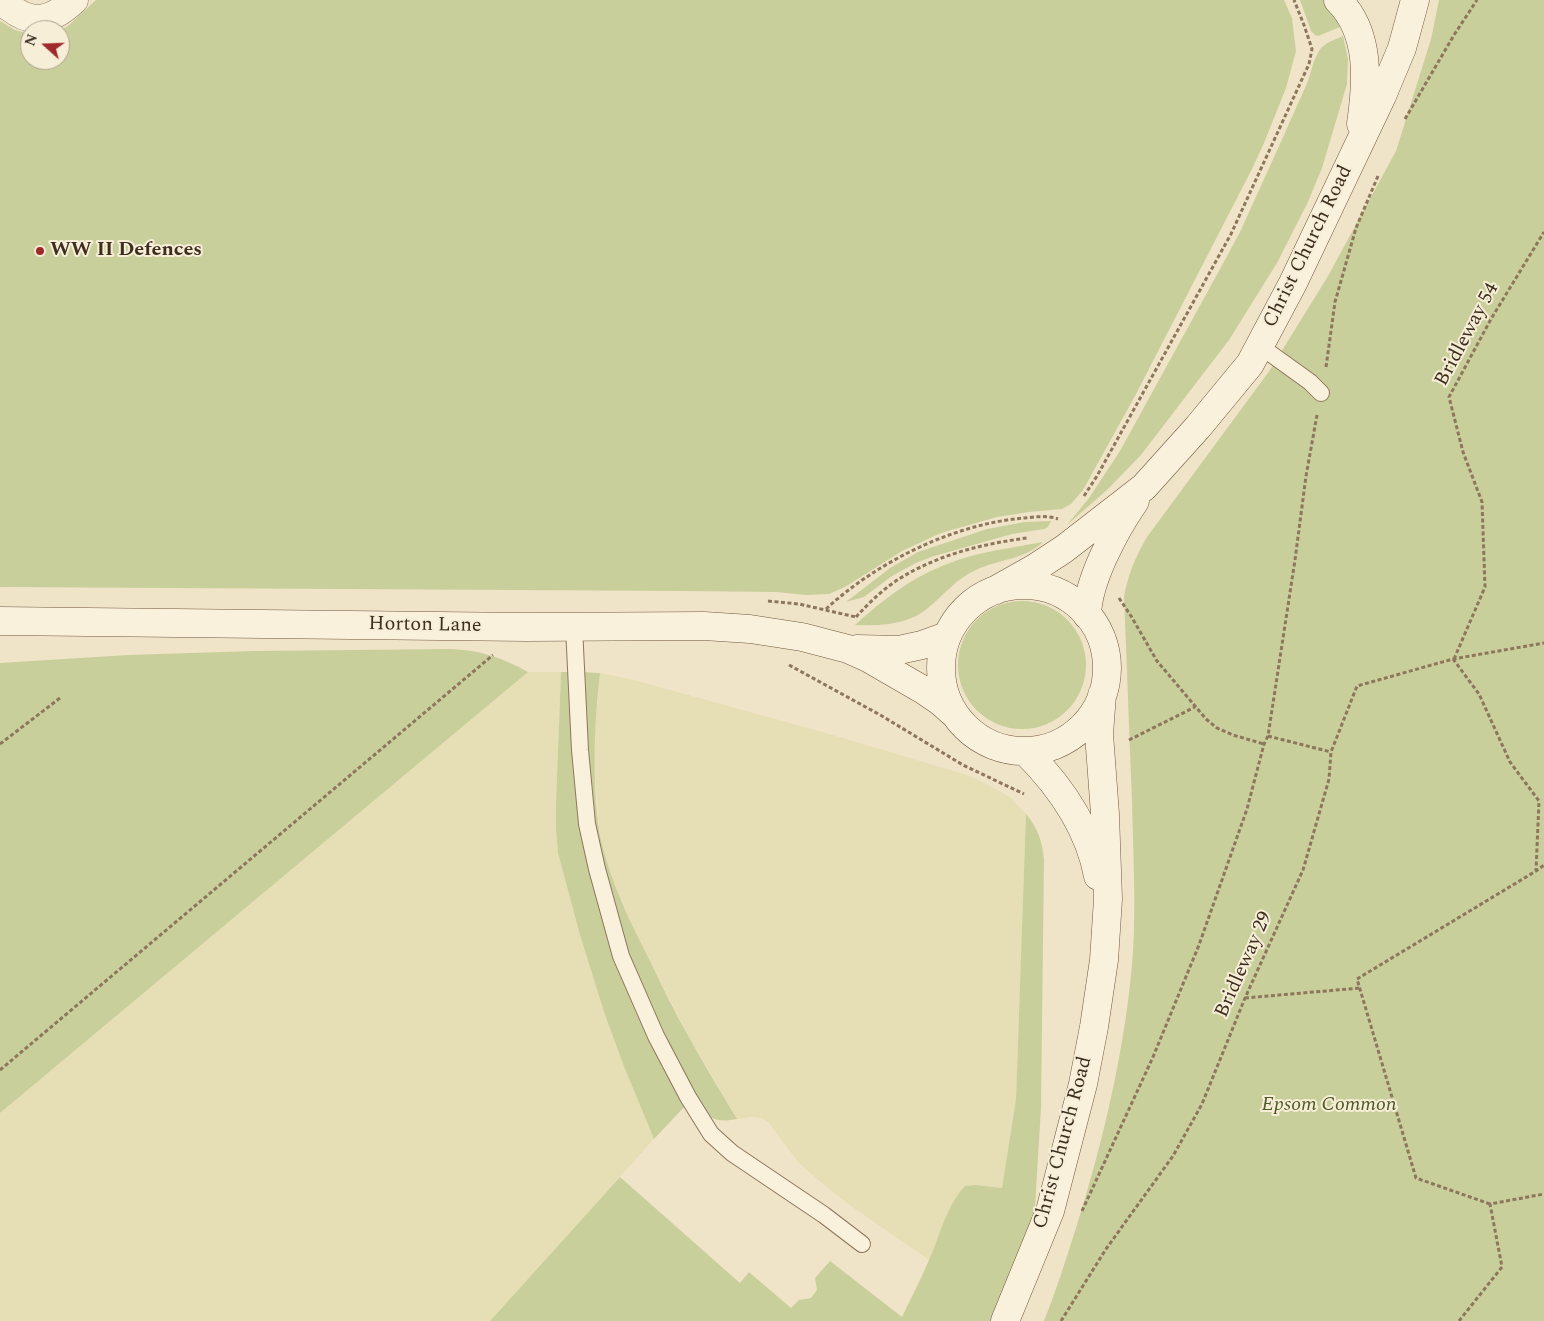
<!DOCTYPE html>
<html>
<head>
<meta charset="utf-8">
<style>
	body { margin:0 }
	#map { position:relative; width:1544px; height:1321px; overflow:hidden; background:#f0e4c8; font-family:Spectral,serif }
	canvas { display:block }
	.north { position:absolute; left:20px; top:20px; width:50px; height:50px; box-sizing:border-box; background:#f7eed8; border:1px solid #ada18e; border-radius:50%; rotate:290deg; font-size:14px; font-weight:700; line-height:20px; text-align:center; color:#3d2e20 }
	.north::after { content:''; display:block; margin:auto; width:18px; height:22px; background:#9e2a2b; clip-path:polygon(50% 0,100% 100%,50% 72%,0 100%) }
</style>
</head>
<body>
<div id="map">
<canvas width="1544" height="1321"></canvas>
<div class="north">N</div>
</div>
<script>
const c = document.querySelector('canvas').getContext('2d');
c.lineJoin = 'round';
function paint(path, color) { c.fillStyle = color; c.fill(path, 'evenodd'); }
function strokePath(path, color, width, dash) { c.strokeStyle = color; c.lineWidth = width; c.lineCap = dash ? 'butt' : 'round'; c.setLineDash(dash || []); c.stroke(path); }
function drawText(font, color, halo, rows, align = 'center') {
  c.font = font + ' Spectral,serif'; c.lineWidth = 4; c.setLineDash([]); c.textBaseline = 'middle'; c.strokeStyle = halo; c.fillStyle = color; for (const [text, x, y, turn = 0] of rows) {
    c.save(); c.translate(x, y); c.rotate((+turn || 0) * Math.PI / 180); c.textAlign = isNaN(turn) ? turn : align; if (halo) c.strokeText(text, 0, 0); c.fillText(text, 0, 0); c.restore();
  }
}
paint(new Path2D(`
	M528 672H561L556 803V830L558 853 580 935 605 1015 625 1069 654 1139 490 1321H0V1113Z
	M600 673 634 680 826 733 964 774 979 780 1010 797 1026 814 1016 1099 1002 1188 976 1185 958 1194 951 1206 929 1260 851 1206 824 1185 798 1162 769 1123 762 1118 752 1117 737 1119 689 1037 637 936 619 895 605 857 600 835 594 762 595 732Z`), '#e6deb5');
paint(new Path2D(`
	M96 0H1284L1292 18 1296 51 1286 88 1264 143 1252 169 1135 396 1083 490 1071 504 1062 509 1029 512 997 517 941 533 902 551 845 587 829 594 806 595 776 592 681 591 0 587V21L15 30 30 34V60H60V31L68 26Z
	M1300 0H1324L1332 9 1340 27 1318 36 1315 35 1311 31Z
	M1439 0H1544V1321H1044C1056 1291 1066 1259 1076 1228 1104 1138 1126 1046 1133 952 1136 901 1133 851 1132 801 1129 733 1127 665 1124 597 1128 574 1135 558 1147 537L1270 370 1328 276 1396 151 1431 39Z
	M1343 36 1348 59 1347 84 1322 168 1308 202 1277 263 1229 340 1141 455 1107 490 1067 525 1089 498 1120 451 1220 269 1240 232 1284 135 1308 81 1314 61 1320 49 1327 43Z
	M1051 521 1048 527 1044 529 1012 534 931 557 916 563 892 576 864 597 846 602 890 568 918 552 987 529 1025 522Z
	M1043 542C1024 560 999 559 976 570 957 578 944 595 928 608 908 625 880 626 855 625 894 590 926 567 979 554 1000 549 1022 546 1043 542Z
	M958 665a64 64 0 1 1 128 0a64 64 0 1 1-128 0Z
	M451 649C480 650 503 658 528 672L0 1113V663L128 655 253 651Z
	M561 672H570L585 837 686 1105 654 1139 625 1069 605 1015 580 935 558 853 556 830V803Z
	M581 672 600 673C595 716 593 759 596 802 597 813 598 825 600 836 610 881 630 922 651 963 663 988 675 1013 689 1037 704 1065 721 1092 737 1119 726 1121 718 1122 709 1116L672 1055 629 961 591 819Z
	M1026 814C1038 828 1042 841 1044 859L1041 1108 1035 1207 1033 1222 999 1321H490L620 1177 740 1283 749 1272 791 1308 799 1300 811 1298 817 1290 815 1278 830 1261 902 1317C911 1298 921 1279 929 1260 940 1236 946 1206 965 1186L976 1185 1002 1188 1016 1099Z`), '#c9cf9b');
const lane = new Path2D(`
	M1260 346 1310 382 1321 393
	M574 627 580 750 587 824 597 869 621 956 656 1036 688 1097 711 1134 732 1153 824 1215 862 1244`);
const street = new Path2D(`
	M1 0C27 25 48 25 74 0`);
const secondary = new Path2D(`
	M1338 0C1371 33 1367 82 1361 124
	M941 668a83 83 0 1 1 166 0a83 83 0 1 1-166 0Z
	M996 590 1035 568 1064 549 1144 487 1198 427 1250 364 1293 283 1382 96 1402 48 1415 0
	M1087 615C1088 580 1115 530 1135 501
	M0 621 526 627 704 626 750 629 802 637 848 649 868 658 925 691 941 702 952 712
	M857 649 899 650 922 645 947 636
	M1026 752C1060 786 1089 827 1098 876
	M1005 1321 1050 1211 1083 1084 1094 1027 1104 960 1108 899 1105 814 1099 734 1102 695`);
strokePath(lane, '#8d765c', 18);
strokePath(street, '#8d765c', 29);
strokePath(secondary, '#6f573f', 29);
strokePath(new Path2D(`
	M1405 119 1454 35 1477 0
	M1326 367 1335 302 1356 228 1378 176
	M1084 496 1097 476 1231 234 1309 64 1312 49 1304 25 1294 0
	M1119 598 1131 616 1157 661 1206 719 1217 728 1233 735 1264 744
	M768 601 799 604 856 617
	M826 609C877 562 953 524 1024 518 1034 517 1048 515 1058 519
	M856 617C867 605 879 593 893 583 932 556 981 544 1027 538
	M1453 659 1479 694 1510 762 1539 801 1536 871
	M1454 659 1485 587 1482 502 1463 452 1449 397 1491 319 1544 232
	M789 665 882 716 963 765 1024 794
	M1268 736 1331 752
	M1129 740 1195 707
	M0 744 60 698
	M1245 998 1360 988
	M0 1070 493 655
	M1490 1204 1416 1178 1357 979 1536 871 1544 865
	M1082 1211 1153 1057 1199 945 1247 809 1264 744 1268 736 1295 560 1306 476 1317 415
	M1061 1321 1106 1249 1173 1156 1202 1104 1245 998 1303 870 1329 779 1331 752 1357 686 1453 659 1544 643
	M1459 1321 1502 1267 1490 1204 1544 1194`), '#8d765c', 3, [4, 2.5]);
strokePath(lane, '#faf1dc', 16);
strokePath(street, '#faf1dc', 28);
strokePath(secondary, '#faf1dc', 28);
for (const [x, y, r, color] of [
	[40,251,5,"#9e2a2b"]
]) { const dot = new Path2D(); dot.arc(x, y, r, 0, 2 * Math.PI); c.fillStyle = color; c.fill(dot); strokePath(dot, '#f7eed8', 2); }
drawText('20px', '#3d2e20', '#f7eed8', [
	["Christ Church Road",1309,247,-64],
	["Bridleway 54",1468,335,-62],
	["Horton Lane",425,626,1],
	["Bridleway 29",1245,965,-66],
	["Christ Church Road",1064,1143,-75]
]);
drawText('bold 20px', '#3d2e20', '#f7eed8', [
	["WW II Defences",50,251]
], 'left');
drawText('italic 20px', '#4d5a26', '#f7eed8', [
	["Epsom Common",1329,1106]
]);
</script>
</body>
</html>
